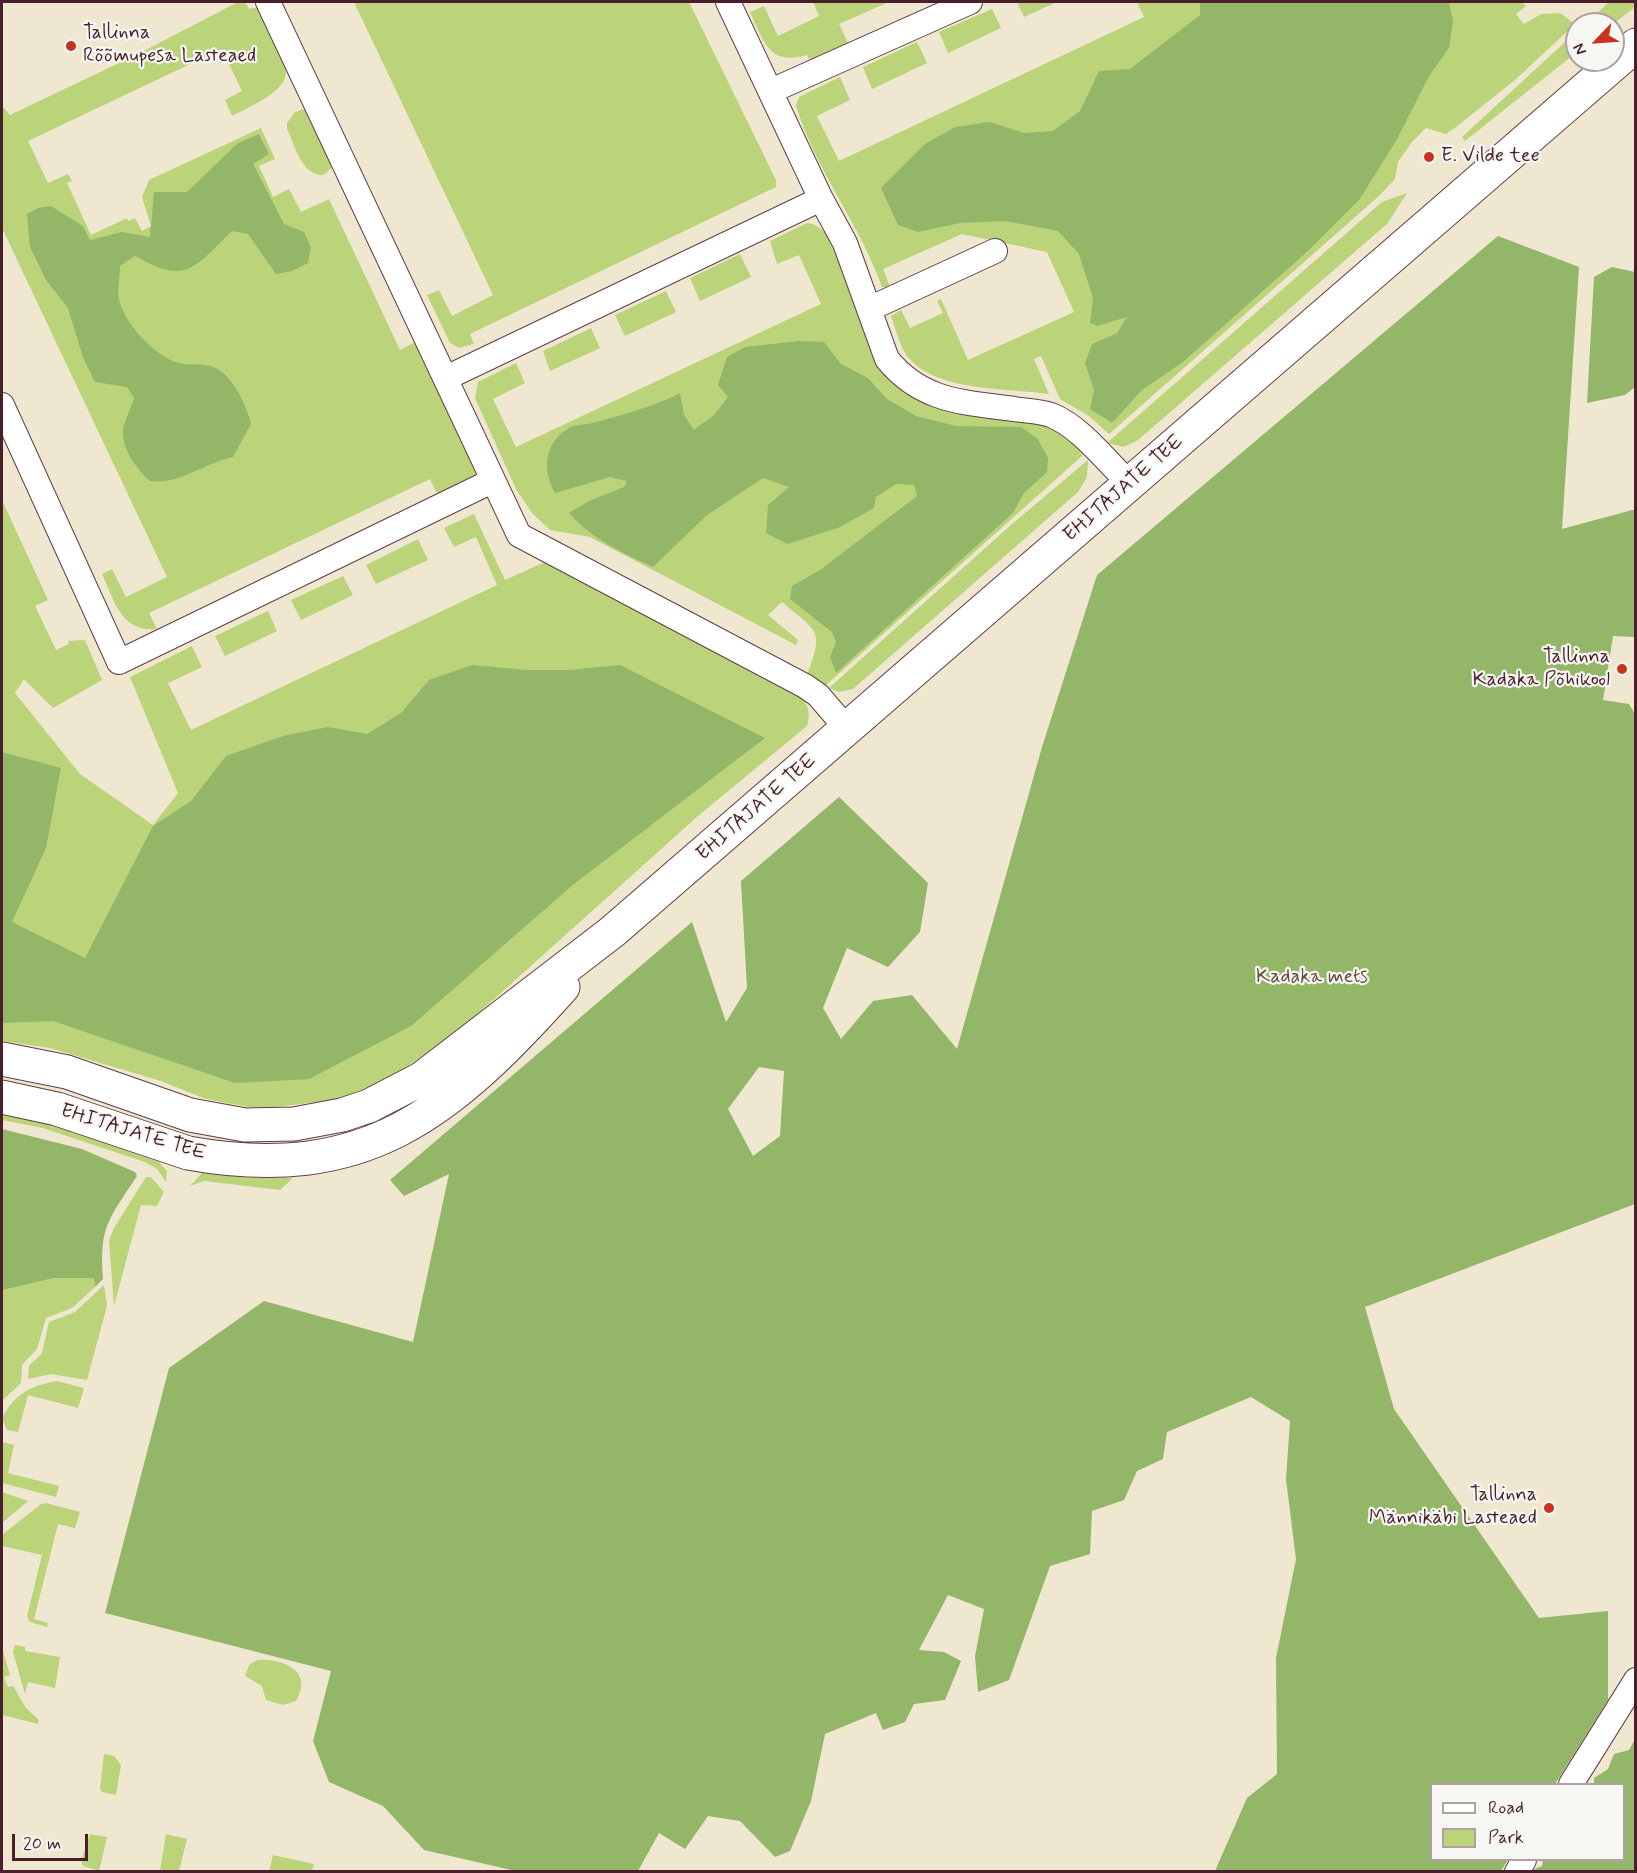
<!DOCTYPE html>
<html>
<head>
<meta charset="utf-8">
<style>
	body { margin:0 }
	#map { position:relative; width:1637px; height:1873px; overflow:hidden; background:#efe7d0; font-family:Mynerve,sans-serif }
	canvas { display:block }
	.frame { position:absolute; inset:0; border:3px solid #4a1f2b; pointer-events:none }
	.legend { position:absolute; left:1430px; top:1783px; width:195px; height:78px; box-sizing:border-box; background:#f6f6f2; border:2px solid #b1a0a2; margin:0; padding:8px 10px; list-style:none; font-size:18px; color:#4a1f2b }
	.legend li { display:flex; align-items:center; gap:12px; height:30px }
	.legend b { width:30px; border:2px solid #b1a0a2 }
	.north { position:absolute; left:1565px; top:12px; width:60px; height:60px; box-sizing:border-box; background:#f6f6f2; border:2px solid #b1a0a2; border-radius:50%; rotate:245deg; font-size:16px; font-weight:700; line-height:24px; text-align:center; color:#4a1f2b }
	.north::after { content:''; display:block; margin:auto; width:21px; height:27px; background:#c8321e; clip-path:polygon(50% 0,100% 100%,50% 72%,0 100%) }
	.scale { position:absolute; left:12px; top:1834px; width:76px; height:27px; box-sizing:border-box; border:3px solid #4a1f2b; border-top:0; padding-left:8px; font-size:18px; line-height:21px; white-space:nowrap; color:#4a1f2b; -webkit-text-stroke:4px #f6f6f2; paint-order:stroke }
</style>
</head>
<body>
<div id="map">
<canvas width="1637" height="1873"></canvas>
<div class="frame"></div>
<ul class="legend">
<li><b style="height:8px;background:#fff"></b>Road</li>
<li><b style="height:16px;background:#bbd479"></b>Park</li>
</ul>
<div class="north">N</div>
<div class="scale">20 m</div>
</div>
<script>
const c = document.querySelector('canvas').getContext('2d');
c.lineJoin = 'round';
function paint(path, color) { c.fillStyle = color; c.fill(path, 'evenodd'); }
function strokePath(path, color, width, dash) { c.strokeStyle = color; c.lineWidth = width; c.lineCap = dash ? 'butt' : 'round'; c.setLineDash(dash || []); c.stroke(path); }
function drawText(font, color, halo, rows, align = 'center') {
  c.font = font + ' Mynerve,sans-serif'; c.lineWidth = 4.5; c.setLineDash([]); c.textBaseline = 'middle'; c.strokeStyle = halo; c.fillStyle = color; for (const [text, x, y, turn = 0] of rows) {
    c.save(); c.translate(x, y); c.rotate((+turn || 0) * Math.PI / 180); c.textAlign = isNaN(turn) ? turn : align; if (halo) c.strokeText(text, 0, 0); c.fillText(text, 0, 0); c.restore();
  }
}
paint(new Path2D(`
	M238 2H245L249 9 259 7C292 74 307 80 232 116L225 100 242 91 222 49 28 141 48 183 68 174 72 181 67 183 91 235 127 218 128 221 135 218 142 231 151 226 142 197 149 180 261 128 275 159 259 166 273 197 289 189 301 212 329 199 400 350 417 341 478 472 472 478 438 496 430 479 149 613 157 629C121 633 114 600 102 574L112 569 126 597 167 577 2 228V106L10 115 138 54Z
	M354 2H689L776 180V187L470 334 474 344 459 348 450 343 427 295 439 290 452 316 493 295Z
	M813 2H889L839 24 848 43 810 61 807 55C769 66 764 42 750 12L764 6 778 36 819 16Z
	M1017 2H1057L1024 17Z
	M1137 2H1522L1526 6 1516 14 1524 24 1541 14 1560 13 1575 24 1515 80 1456 127 1446 134 1426 128 1412 142 1398 162 1395 179 1379 196 1109 434 1089 416 1060 399 1041 356 1034 359 1049 394C1007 388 935 392 907 356 899 345 896 329 891 316L901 310 910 328 943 313 937 301 941 299 968 360 1074 312 1047 252 962 234 883 269 890 287H882C860 224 814 168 796 105L799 97 840 77 850 100 817 116 839 161 1144 17Z
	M1609 2H1635V7L1613 24H1601L1592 18Z
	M992 9 1001 28 948 53 939 32Z
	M1577 31V52L1465 141 1462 137Z
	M917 42 927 63 872 89 863 67Z
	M307 108 334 166 323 175C301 175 296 147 287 129V123L295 112Z
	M1407 193 1387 224 1138 440 1124 447 1107 443 1382 202Z
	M807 223C852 228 857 349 889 379 923 412 968 416 1013 420 1024 422 1039 421 1049 425 1065 430 1073 443 1083 455L825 686 807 675C825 629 817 632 782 602L768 615 798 640 796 645 590 537 550 530 532 513 516 489 475 398 478 382 516 363 525 383 493 399 516 447 821 304 799 255 777 264 770 241Z
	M740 254 751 277 700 301 690 278Z
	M666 291 676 312 625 336 615 315Z
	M591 328 600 348 550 371 543 351Z
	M1088 460 1087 477 1078 492 853 689 839 692 829 688 1012 524Z
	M2 500 48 600 35 606 56 650 69 644 68 641 85 640 102 680 53 708 24 679 15 693 80 774 153 825 178 793 130 677 192 646 202 667 168 683 191 730 497 585 476 537 454 547 444 528 474 514 505 580 547 561 798 696C809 703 811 714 807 726L698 816 464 1026 390 1079 334 1100 259 1109 206 1099 161 1081 50 1048 2 1041Z
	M418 539 428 560 376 584 366 565Z
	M343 576 353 595 301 620 291 600Z
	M268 611 277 631 225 656 215 636Z
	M2 1114 50 1124 159 1162 167 1171 166 1182 157 1169 145 1162 43 1128 2 1120Z
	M202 1173 251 1178H293L280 1190 204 1181 190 1186Z
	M146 1177H151L164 1192 157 1206 141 1205 114 1306 109 1240 114 1228Z
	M54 1278H94L95 1287 72 1308 46 1318 37 1349 22 1365 21 1383 2 1401 3 1290Z
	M104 1285 107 1306 87 1380 51 1374 28 1379 29 1366 42 1353 49 1322 75 1312Z
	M57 1381 84 1388 78 1408 28 1395 18 1432 7 1430 2 1418C15 1394 30 1386 57 1381Z
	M2 1442 14 1445 8 1473 59 1486 56 1497 2 1483Z
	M2 1492 28 1501 2 1523Z
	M46 1503 80 1512 75 1528 58 1524 34 1619 48 1623 47 1627 30 1622 27 1616 42 1555 2 1546V1535L41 1504Z
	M15 1645 25 1647V1651L60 1657 55 1688 28 1682 25 1694 13 1652Z
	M2 1648 10 1675 4 1677 8 1687 13 1686 26 1708 39 1720 38 1724 2 1715Z
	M257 1660C283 1658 314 1671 296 1701L283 1705 266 1700 262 1686 245 1676 249 1665Z
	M104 1754 114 1756 121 1765 116 1795 102 1792 100 1789Z
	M90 1834 107 1837 99 1871 83 1866 81 1861Z
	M166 1834 187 1839 179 1871H160Z
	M273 1855 314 1864 312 1871H269Z`), '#bbd479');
paint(new Path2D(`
	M1200 2H1449L1453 21 1449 48 1429 76 1396 141 1359 200 1309 250 1183 362 1142 390 1112 423 1090 409 1094 390 1085 363 1092 344 1117 333 1127 317 1097 326 1090 323 1093 298 1079 254 1058 231 1005 221 960 223 918 232 898 225 881 188 925 144 955 127 990 122 1024 133 1053 131 1080 111 1099 71 1130 69 1200 15Z
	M259 134 269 154 253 164 284 224 304 232 311 248 308 263 292 271 276 274 248 234 232 231C194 267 188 286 135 256L120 266C120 277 116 293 120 303 126 325 157 358 179 363 193 367 205 361 219 370 235 380 247 407 251 424L233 457C204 463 179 485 150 481 136 468 122 450 123 430 123 424 132 406 134 398L127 387 95 382 83 357 68 308 46 280 30 247 27 214 38 208 51 206 83 226 90 240 122 232 150 237 154 192H187L238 143Z
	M1498 236 1579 267 1562 529 1636 509 1635 637 1613 636 1603 700 1629 704 1635 714V1204L1365 1307 1394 1409 1539 1618 1608 1611V1700L1555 1784H1432V1860H1508L1501 1871H1215L1247 1798 1277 1774 1276 1658 1296 1559 1286 1479 1290 1421 1251 1397 1167 1432 1163 1459 1137 1471 1124 1500 1092 1511 1090 1554 1050 1566 1009 1680 978 1692 975 1656 984 1609 948 1595 919 1650 944 1652 961 1661 945 1700 914 1704 905 1722 883 1730 876 1713 825 1734 811 1801 790 1851 775 1857 740 1821 708 1816 685 1849 659 1833 638 1871H516L424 1850 383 1806 329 1782 313 1741 331 1671 105 1613 169 1368 264 1301 413 1342 449 1174 404 1196 390 1180 692 922 726 1022 747 988 741 881 839 797 928 883 920 932 888 967 847 948 823 1008 841 1039 873 1001 912 995 957 1049 1042 747 1097 575ZM759 1067 784 1071 780 1136 753 1156 728 1109Z
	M1612 267 1635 272V387L1625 395 1587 403 1594 277Z
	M799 341 824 342 841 364 868 378 887 399 916 416 956 426 1021 427 1037 438 1048 458 1047 472 1024 493 1013 513 836 673 830 657 836 642 832 632 790 599 792 586 820 570 917 496 914 485 896 484 876 497 874 508 838 528 787 544 766 533 768 505 789 487 763 478 707 515 653 567C622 553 592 539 569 513L589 501 624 487 627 481 610 477 555 493C542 469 544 443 569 428 575 424 585 425 592 423 619 416 656 406 680 393L684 415 694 430 714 415 728 397 718 385 727 357 745 347Z
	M472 665 527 670H568L620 665 765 738 574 884 411 1026 309 1079 235 1083 53 1021 2 1023V752L61 768 46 848 12 922 85 958 153 826 191 801 226 756 283 736 328 727 367 734 401 713 429 680Z
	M2 1129 82 1149 135 1172 137 1176C109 1219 99 1226 103 1279L95 1287 94 1278H54L3 1290 2 1296Z
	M1635 1739V1871L1528 1872 1542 1866 1543 1860H1624V1784H1594V1778L1608 1769 1614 1754 1629 1750Z`), '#94b669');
const street = new Path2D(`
	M268 2 519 535 805 686 818 695 848 730
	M771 91 970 2
	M821 199 845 243 887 359C922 402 963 402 1014 409 1026 411 1040 411 1051 415 1081 427 1106 461 1130 484
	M869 309 995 251
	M446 378 821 199 728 2
	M2 405 119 662 492 481
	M1571 1784 1636 1680
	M1517 1872 1524 1860`);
const secondary = new Path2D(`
	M2 1059 67 1072 190 1115 245 1125 294 1124 342 1115 369 1106 421 1079 612 932 1636 45
	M2 1097 57 1109 188 1153C366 1185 450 1113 563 987`);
strokePath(street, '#633d44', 26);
strokePath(secondary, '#633d44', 35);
strokePath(street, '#fff', 24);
strokePath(secondary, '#fff', 33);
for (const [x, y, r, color] of [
	[71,46,6,"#c8321e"],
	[1429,157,6,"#c8321e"],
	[1622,669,6,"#c8321e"],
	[1549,1508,6,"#c8321e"]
]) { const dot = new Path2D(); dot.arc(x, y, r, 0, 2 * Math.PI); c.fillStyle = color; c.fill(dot); strokePath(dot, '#f6f6f2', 2); }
drawText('20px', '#4a1f2b', '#f6f6f2', [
	["Tallinna",83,34],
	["Rõõmupesa Lasteaed",83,57],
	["E. Vilde tee",1441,157],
	["Tallinna",1610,658,"right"],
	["Kadaka Põhikool",1610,681,"right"],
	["Tallinna",1537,1496,"right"],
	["Männikäbi Lasteaed",1537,1519,"right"]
], 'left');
drawText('20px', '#4a1f2b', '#f6f6f2', [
	["EHITAJATE TEE",1124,489,-41],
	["EHITAJATE TEE",757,808,-41],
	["EHITAJATE TEE",133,1133,17]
]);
drawText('20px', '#664c3e', '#f6f6f2', [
	["Kadaka mets",1312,978]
]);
</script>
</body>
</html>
